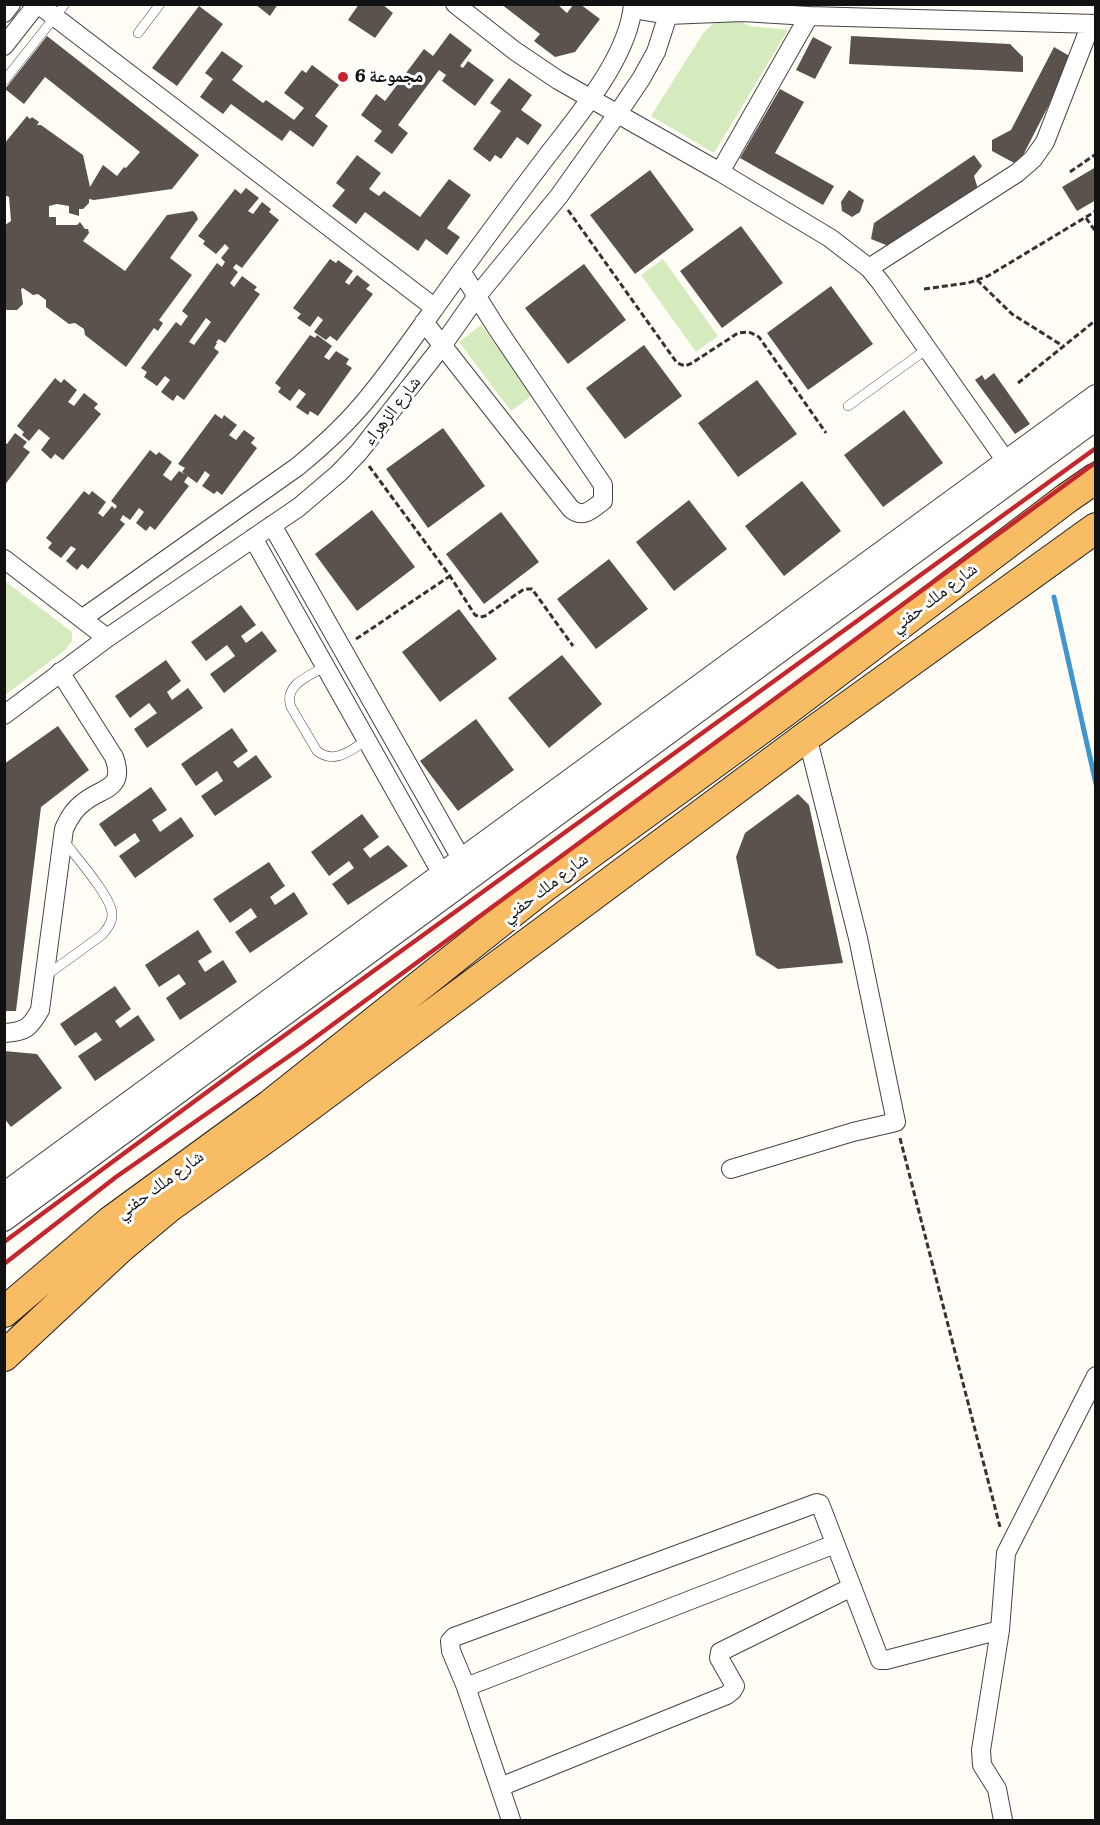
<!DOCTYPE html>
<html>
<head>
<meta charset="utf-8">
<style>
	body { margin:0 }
	#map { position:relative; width:1100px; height:1825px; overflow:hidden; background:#fffdf5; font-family:Literata,serif }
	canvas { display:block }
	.frame { position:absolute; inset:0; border:6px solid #111; pointer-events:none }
</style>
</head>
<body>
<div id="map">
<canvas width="1100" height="1825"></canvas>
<div class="frame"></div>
</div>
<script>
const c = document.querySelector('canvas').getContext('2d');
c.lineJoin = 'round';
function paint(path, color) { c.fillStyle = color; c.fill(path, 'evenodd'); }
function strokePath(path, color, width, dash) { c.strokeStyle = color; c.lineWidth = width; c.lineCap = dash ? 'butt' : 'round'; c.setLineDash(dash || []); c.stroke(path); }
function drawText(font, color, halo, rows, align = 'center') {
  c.font = font + ' Literata,"Noto Naskh Arabic",serif'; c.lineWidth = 6; c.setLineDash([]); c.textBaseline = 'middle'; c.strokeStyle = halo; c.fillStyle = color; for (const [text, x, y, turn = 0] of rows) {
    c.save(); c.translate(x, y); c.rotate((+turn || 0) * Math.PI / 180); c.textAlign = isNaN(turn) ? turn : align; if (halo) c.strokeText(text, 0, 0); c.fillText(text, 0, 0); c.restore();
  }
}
paint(new Path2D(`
	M726 20 740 21 750 26 788 30 714 153 651 116 704 32 714 23Z
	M663 259 718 336 696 352 641 275Z
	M481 325 533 395 511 411 459 342Z
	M5 581 72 632V641L65 650 5 695Z`), '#d5ebbd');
strokePath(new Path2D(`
	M1054 597 1096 784`), '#3f96cf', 5);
paint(new Path2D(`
	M255 4H278L270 16Z
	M359 4H382L393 13 375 38 348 20Z
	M501 4H557L567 13 574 4H580L600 19 575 52 555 57 534 41 540 34Z
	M199 6 223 24 177 86 152 68Z
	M450 33 472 50 460 66 463 68 468 61 494 80 475 106 442 81 446 75 439 70 398 125 408 133 392 154 374 141 382 131 361 115 376 94 385 101 424 49 433 56Z
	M47 36 199 155 172 189 94 200 89 199V203L83 209H79V216L69 213V206L57 204 49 206V217H56V225H77L80 222 85 229H88L89 233 83 241 125 271 167 215 193 211 196 214 198 219 170 258 192 275 159 320 163 323 158 331 154 328 126 367 85 335 84 329 75 323 69 324 46 307V300L38 294 33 295 23 288 21 289 23 304 17 310H7L5 309V225L11 221 9 197 4 195V144L27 116 30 119 32 117 39 122 37 125H41L83 155 90 187 103 165 117 176 124 167 126 168 140 152 45 77 24 104 5 89Z
	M851 36 1010 44 1023 57V72L849 64Z
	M813 37 832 47 815 79 796 70Z
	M1054 47 1073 58 1018 165 992 151V140L1011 130Z
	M222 51 243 66 232 80 263 103 266 100 294 120 304 108 284 93 302 70 306 73 312 65 339 85 315 116 328 126 313 147 290 130 282 141 231 104 223 114 200 97 213 79 205 73Z
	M509 78 532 95 521 110 542 125 528 145 517 137 501 159 495 155 490 162 473 149 501 111 490 103Z
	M780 89 804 102 775 153 834 186 823 205 740 158Z
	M357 155 381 173 369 189 379 196 384 191 420 217 449 179 471 195 447 228 460 237 447 255 426 239 418 251 365 212 356 224 332 206 345 190 336 183Z
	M974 155 982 166 974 176 978 189 891 247 871 239 874 223Z
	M1096 167V200L1077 211 1062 187Z
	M650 170 694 230 635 274 590 215Z
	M246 188 259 198 248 211 253 214 262 202 271 209 269 212 279 220 242 268 236 264 233 268 238 272 230 283 234 287 242 276 257 287 254 290 260 294 225 343 219 339 216 342 217 343 214 348 219 352 184 400 177 395 173 401 161 392 170 380 165 376 157 386 144 377 147 372 141 368 176 322 181 326 185 320 188 316 182 311 217 263 222 267 225 262 221 258 229 248 225 244 216 254 203 244 205 241 198 236 235 189 241 194ZM206 318 211 322 194 345 189 342Z
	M849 190 864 200 860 212 852 217 842 211 841 202Z
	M741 226 783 283 722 328 680 271Z
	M330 259 336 263 338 260 353 271 345 282 349 285 357 275 370 285 366 289 373 294 337 341 330 336 326 340 314 332 323 320 318 316 310 327 297 318 301 314 293 308Z
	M584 264 626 320 568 364 525 308Z
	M831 286 873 344 808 390 767 333Z
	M310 335 315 338 317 335 332 346 324 357 329 360 336 351 349 359 346 364 352 368 318 416 310 411 308 415 296 407 306 394 299 389 290 401 278 392 281 388 275 383Z
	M644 345 682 396 625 439 586 388Z
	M994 373 1030 424 1015 434 975 380 982 375 985 380Z
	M55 378 61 383 64 379 77 390 68 402 74 406 84 393 98 404 94 408 101 414 63 460 55 454 51 459 41 450 50 438 39 429 29 441 22 435 24 432 17 426Z
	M757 380 797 434 738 477 698 423Z
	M904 410 943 463 883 507 844 455Z
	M215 414 222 419 224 415 237 425 229 435 236 440 244 430 255 438 251 443 257 448 222 495 217 491 214 494 202 486 210 475 205 471 197 483 182 472 185 468 178 464Z
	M443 428 485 486 428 528 386 469Z
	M15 433 27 442 23 447 30 452 4 486V443L7 444Z
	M150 450 156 455 159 452 172 462 163 475 171 481 179 471 188 476 184 482 189 486 155 530 150 526 146 531 136 523 144 512 139 508 130 520 123 515 120 520 125 524 88 569 82 564 77 570 66 561 76 549 71 546 61 558 48 548 52 543 46 538 84 491 89 495 92 491 106 502 98 513 103 517 112 506 115 509 117 506 111 501Z
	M802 481 841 531 784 576 745 526Z
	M689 500 727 549 674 591 636 542Z
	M372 510 415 567 357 611 315 554Z
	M501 512 539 562 484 604 446 554Z
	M609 559 648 609 596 649 557 599Z
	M241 605 256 625 241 636 246 643 262 631 277 651 224 693 210 674 235 656 227 645 206 661 191 642Z
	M459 609 497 659 440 702 402 652Z
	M562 655 602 704 549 748 508 698Z
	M166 660 181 681 167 692 172 700 188 688 203 708 147 748 134 729 157 713 149 703 130 718 115 696Z
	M476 719 514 770 458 811 420 761Z
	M58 726 89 770 41 807 16 1011H4V764Z
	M232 728 248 751 233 762 238 768 256 755 272 777 215 816 201 796 223 781 217 771 196 786 181 764Z
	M151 787 167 810 152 820 160 832 181 817 194 836 135 878 119 856 140 841 135 833 115 847 99 824Z
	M798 794 809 805 843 963 778 969 756 955 736 857 745 833Z
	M362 814 379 837 363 849 370 858 388 845 408 866 348 905 332 884 354 868 349 861 329 876 311 852Z
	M269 862 285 886 270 897 275 905 294 892 308 914 250 953 235 932 257 917 251 908 230 923 213 899Z
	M198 930 212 952 198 961 205 972 223 960 237 982 180 1020 166 998 186 984 179 974 159 987 145 965Z
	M115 986 131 1009 115 1021 120 1028 138 1015 155 1040 95 1081 78 1056 102 1040 96 1032 75 1046 60 1024Z
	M4 1051 37 1054 62 1088 11 1127 4 1118Z`), '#5a524d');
const service = new Path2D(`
	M138 33 160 4
	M4 81 65 4
	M848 406 927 349
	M326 666C310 676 283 684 291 707L317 751C335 765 351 750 367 740
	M44 977 102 935C107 929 112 923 112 915 113 898 75 856 64 841`);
const minor = new Path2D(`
	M38 4 435 308
	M455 4 515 51 558 80 720 172 830 238 869 268 881 283 1006 461
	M633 9 668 15 742 12 809 16 1096 24
	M4 13 11 4
	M4 46 37 4
	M720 172 809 16
	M869 268 1017 173 1033 159 1045 142 1091 24
	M424 322 571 509C584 519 592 509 603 501V485L496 327 461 271
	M272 525 462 860
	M253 538 442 874
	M4 559 107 638
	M83 618 297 467C324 445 349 422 371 394 405 352 435 306 468 262 493 228 518 194 544 160 575 119 629 58 633 4
	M4 715 107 638 299 507 339 473 359 452 442 346 477 296 559 196 618 113 641 79 656 52 668 15 669 4
	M4 1033C25 1032 30 1028 40 1010L64 829C69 818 74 809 84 802 102 787 126 790 114 757L60 672
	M731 1169 853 1132 896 1122 858 938 807 736
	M466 1687 835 1544
	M500 1787 727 1695 732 1691 735 1686 719 1658 720 1652 852 1587
	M511 1820 466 1687 451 1651 450 1641 454 1637 817 1503 820 1504 880 1660H886L1000 1630
	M1003 1820 997 1789 982 1765 981 1750 1000 1630 1006 1553 1096 1376`);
const tertiary = new Path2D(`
	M4 1194 1096 396
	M4 1220 1096 419`);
const trunk = new Path2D(`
	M4 1312 111 1221 270 1105 545 886 784 712 1067 498 1096 478
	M4 1356 120 1248 169 1207 285 1124 807 736 1096 528`);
strokePath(service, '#444', 10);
strokePath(minor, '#444', 20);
strokePath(tertiary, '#444', 24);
strokePath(trunk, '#222', 32);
strokePath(new Path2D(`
	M1070 172 1096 154
	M568 210 677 363 685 366 692 363 738 333 749 332 759 337 826 433
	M1086 218 1096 232
	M977 280 1012 314 1063 346
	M924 289 968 283 988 276 1096 211
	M1018 383 1096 320
	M369 466 450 576 475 615 480 617 485 616 524 589H532L573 646
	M356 639 450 576
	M900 1138 1000 1527`), '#333', 3, [6, 3]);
strokePath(service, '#fff', 9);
strokePath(minor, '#fff', 18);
strokePath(tertiary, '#fff', 22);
strokePath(trunk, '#f7bc64', 30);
strokePath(new Path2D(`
	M4 1242 245 1064 1096 448
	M4 1264 116 1177 305 1045 1096 462`), '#c4262e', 4.5);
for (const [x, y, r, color] of [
	[343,77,6,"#c4262e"]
]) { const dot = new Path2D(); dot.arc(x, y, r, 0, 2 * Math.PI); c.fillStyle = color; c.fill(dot); strokePath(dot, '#fff', 2); }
drawText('bold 18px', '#111', '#fff', [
	["مجموعة 6",355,77]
], 'left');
drawText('18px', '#111', '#fff', [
	["شارع الزهراء",392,411,-52],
	["شارع ملك حفني",934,598,-37],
	["شارع ملك حفني",545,888,-37],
	["شارع ملك حفني",160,1185,-36]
]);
</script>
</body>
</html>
